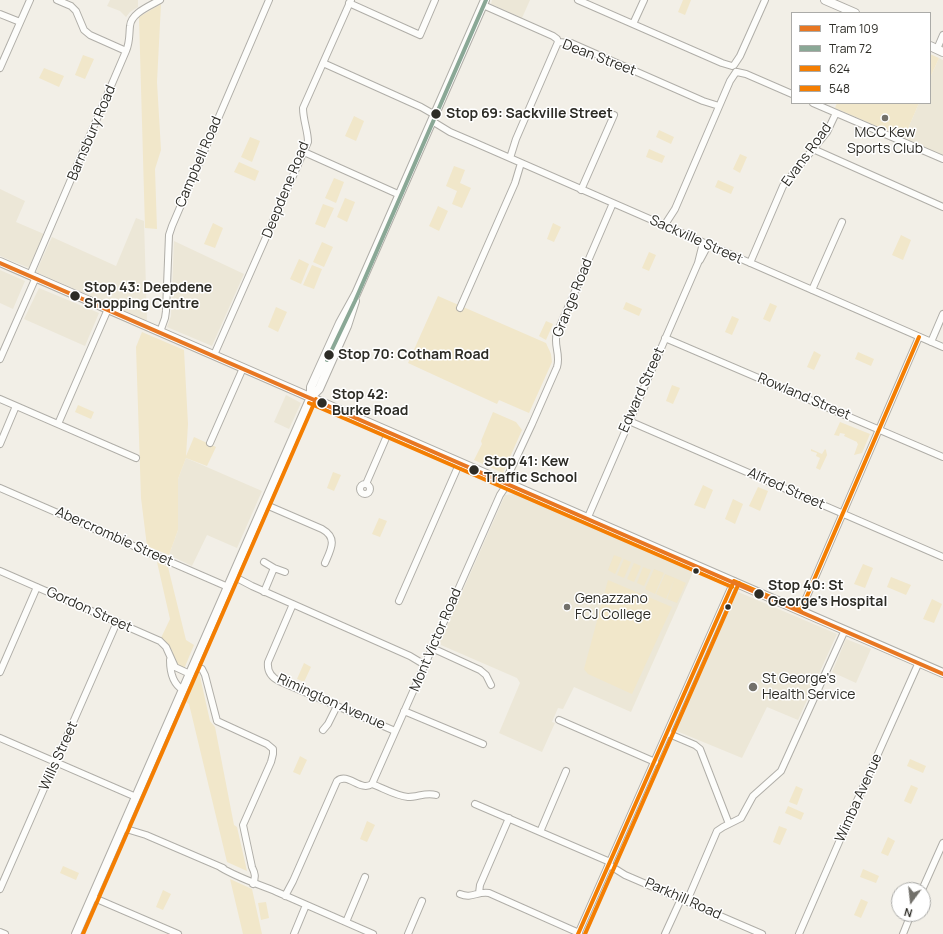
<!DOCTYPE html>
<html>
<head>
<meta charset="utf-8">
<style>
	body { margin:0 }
	#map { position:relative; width:943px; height:934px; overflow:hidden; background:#f2efe7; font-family:Manrope,sans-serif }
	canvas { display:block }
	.legend { position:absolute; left:791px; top:12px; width:140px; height:92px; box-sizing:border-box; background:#fff; border:1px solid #ababa8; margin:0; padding:5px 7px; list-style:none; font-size:12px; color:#2d2c26 }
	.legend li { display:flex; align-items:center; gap:8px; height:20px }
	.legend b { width:20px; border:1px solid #ababa8 }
	.north { position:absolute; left:891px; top:882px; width:40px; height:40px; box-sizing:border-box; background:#fff; border:1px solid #ababa8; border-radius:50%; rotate:195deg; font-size:11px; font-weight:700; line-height:16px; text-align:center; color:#2d2c26 }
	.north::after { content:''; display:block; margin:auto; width:14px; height:18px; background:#72706a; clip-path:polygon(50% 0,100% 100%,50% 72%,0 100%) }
</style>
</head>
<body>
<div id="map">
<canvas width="943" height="934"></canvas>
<ul class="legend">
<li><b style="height:5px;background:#e87722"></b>Tram 109</li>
<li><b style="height:5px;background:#8aa896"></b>Tram 72</li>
<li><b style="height:5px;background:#f47e02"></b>624</li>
<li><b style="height:5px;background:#f47e02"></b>548</li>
</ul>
<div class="north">N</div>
</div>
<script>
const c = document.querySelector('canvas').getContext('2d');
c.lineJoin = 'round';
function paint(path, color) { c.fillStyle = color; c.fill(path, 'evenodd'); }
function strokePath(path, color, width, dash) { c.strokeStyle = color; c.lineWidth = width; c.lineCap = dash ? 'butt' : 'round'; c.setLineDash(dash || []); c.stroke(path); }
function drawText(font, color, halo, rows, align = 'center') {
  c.font = font + ' Manrope,sans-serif'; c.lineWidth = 3; c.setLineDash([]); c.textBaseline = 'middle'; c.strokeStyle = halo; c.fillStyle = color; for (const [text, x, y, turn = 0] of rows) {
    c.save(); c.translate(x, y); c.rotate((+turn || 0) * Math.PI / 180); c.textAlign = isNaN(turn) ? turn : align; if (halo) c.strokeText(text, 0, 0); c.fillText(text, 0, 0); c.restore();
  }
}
paint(new Path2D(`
	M110 0H138V7L130 12 126 17 120 11 107 6Z
	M492 0H530L522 18 491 4Z
	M939 58 943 60V156L904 138 919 103H930V78Z
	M0 189 25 201 16 222 44 234 29 268 0 256Z
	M136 218 144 221 147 321 36 272 52 237 116 266Z
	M174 241 244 274 212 346 167 327 171 316Z
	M0 270 25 281 13 309 0 303Z
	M39 288 99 313 85 346 24 319Z
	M286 395 301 403 289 429 274 422Z
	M186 458 262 491 237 548 207 535 192 566 169 555 178 530V479Z
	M515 494 693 572 631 712 574 687 563 709 558 708 552 722 555 723 542 752 499 733 520 683 517 678 441 645 440 642 505 495Z
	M736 591 837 634 798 720 767 707 742 758 674 730Z
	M846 639 871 649 856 683 832 672Z`), '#ece7d7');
paint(new Path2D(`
	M683 0H691L685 15 678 12Z
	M161 4 157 82 161 150 155 169 157 229 145 228 139 17Z
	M930 54 939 58 930 78Z
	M83 55 94 59 85 79 75 75Z
	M44 68 64 76 59 87 39 78Z
	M837 103H919L904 138 835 108Z
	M354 116 364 121 356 141 345 136Z
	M659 130 674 137 671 144 656 137Z
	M250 137 260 141 252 162 241 157Z
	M649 149 665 156 662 163 646 157Z
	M740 154 747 157 740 173 733 169Z
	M239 162 259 171 255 181 234 172Z
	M454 166 465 170 460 183 471 188 462 208 452 204 457 191 446 186Z
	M334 178 344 182 336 203 325 198Z
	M718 180 734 187 731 194 715 187Z
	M345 198 355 202 347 222 337 217Z
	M323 204 334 208 325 228 315 224Z
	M438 206 448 211 439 231 429 226Z
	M213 223 223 228 215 248 204 244Z
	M553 223 561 227 554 242 547 239Z
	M901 235 911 240 903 260 892 255Z
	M322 242 333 247 324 267 313 262Z
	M649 252 656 255 649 271 642 268Z
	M299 259 309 264 301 284 290 279Z
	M312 265 322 269 314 289 303 285Z
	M438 296 546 343 551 354 552 362 529 413 499 400 497 404 408 363Z
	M626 302 642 309 639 316 623 309Z
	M770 303 777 306 770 322 763 319Z
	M276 307 287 312 278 332 268 327Z
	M732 316 739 319 732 335 725 332Z
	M546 321 553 324 546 340 539 336Z
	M142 332 184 350 188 424 186 456 194 437 216 447 207 466 186 458 178 479V530L169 555 147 546 141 498 136 347Z
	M814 351 821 355 814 370 807 367Z
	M858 352 874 359 871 366 855 359Z
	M672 385 680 388 673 404 666 401Z
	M78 405 94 412 91 419 75 412Z
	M493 412 516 422 522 430 503 473 474 460 482 444 481 441Z
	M840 422 870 434 862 453 854 455 858 444 857 443V442L844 436 845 434 840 433 839 436 834 435Z
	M811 449 822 454 825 449 826 450 827 455 820 470 816 468 820 458 816 456 817 453 811 451Z
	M333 472 341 475 334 491 327 488Z
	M703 485 713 490 705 509 694 505Z
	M758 487 768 491 760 511 749 506Z
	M733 499 743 504 735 524 725 519Z
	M379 518 387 521 380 537 372 534Z
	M614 555 622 558 615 574 608 570Z
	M624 559 631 562 624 578 617 575Z
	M157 562 168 567 186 640 194 645 184 669 176 665 172 650 161 638 170 619Z
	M634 563 641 566 634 582 627 579Z
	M863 564 873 568 865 588 854 584Z
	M643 567 651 570 644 586 637 583Z
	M654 569 664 573 655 594 645 589Z
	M665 574 675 578 666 599 656 594Z
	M891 577 911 585 906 595 887 587Z
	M675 578 686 583 677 603 667 599Z
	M608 580 672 607 632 694 588 674 584 669Z
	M932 599 942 604 934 623 923 619Z
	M304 663 311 667 304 682 297 679Z
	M199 672 210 721 215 727 234 825 237 827 247 871 227 862 189 704 186 702Z
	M300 756 307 760 300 775 293 772Z
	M910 759 926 766 923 773 907 766Z
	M911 785 918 788 911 804 904 801Z
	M796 786 803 789 797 805 789 802Z
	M788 806 804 813 801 820 785 813Z
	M367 821 375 825 367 842 360 839Z
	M779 826 787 829 780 845 773 842Z
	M888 837 895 841 888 856 881 853Z
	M63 866 79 873 76 880 60 873Z
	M863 869 879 876 876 883 860 877Z
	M230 879 252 889 262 934H243Z
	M163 890 171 894 163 910 156 907Z
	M861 899 868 902 861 918 854 915Z
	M266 902 269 918 261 920 258 903Z`), '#f1e7ca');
const minor = new Path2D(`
	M57 0 71 6 76 11 84 30 90 35 126 51
	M578 0 722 63 732 66
	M349 3 420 35 435 0
	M483 5 553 36 557 39 558 42 571 43 703 101 719 106
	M0 14 20 22
	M633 24 644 0
	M937 49 943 35
	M323 63 421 107 435 115
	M734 65 740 56 765 0
	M0 68 30 0
	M737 72 746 74 792 94
	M813 103 943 159
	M432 121 450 132 471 141 943 347
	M813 149 943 207
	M304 152 400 195
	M510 158 516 139 558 42
	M581 190 614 115
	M664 226 675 209 730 81 736 72
	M700 260 708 245
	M750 263 783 186 827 132 836 113
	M30 275 126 51C130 42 129 35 130 26 131 13 150 6 160 0
	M812 290 842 222
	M460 308 515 183 521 163
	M160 332 165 318 166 311 169 235 172 226 269 0
	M665 338 943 457
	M931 342 943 314
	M214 355 308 142C308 131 303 120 303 108L351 0
	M0 359 36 277
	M0 399 136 458
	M629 421 943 557
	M58 424 108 309
	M210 443 243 368
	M0 444 16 406
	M505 482 532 424 557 367C561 354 553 345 557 333L613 203
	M366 484 389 431
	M360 489a5 5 0 1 1 10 0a5 5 0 1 1-10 0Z
	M0 488 228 587
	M264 504 322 529C338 538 331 549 325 563
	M588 517 698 263 703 243
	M264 562 274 568 285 572
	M0 571 160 641 166 647 175 667 190 674
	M233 576 252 586 410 656 425 665
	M264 592 274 568
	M399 601 460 462
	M293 604 268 662C267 671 271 677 279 681L395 731
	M801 610 919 337
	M432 648 480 670 486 675 491 685
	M170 660C170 671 173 684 183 690
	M193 667 202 669 205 675 217 721 267 744 273 749V754L271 762 243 825 252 867C255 873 256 877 253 884
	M0 672 37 587
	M404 711 483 744
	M559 720 655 762
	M323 730 328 724 337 706
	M667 733 695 745 700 749 729 824
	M0 738 136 797
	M372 784 500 495 508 483
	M372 784C383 788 396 796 408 797 418 797 426 792 436 795
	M475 804 610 862
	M123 828 146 835 223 868
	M540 832 566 771
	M609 865 625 875 762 934
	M220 867C238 878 258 884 277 892 309 906 341 920 373 934
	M0 889 117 622
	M922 890 943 843
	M479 893 480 885 509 818
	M460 894C472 899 477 891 489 893L579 933
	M285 896 293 881 337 781C348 772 360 792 372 784
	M92 897 178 934
	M687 901 717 831 723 827 741 818 753 796 781 771 845 630
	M346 922 365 877
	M0 932 5 934
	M294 934 306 905
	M408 934 422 901
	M578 934 734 581
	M665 934 681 899
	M799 934 856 803 919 662
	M903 934 911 914`);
const major = new Path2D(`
	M825 0 855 13
	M930 46 943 52
	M0 262 943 673
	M311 397 319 389 347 326 355 301
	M76 934 311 397V387L340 323 356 294 485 0`);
strokePath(minor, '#b0aea8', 8);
strokePath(major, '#b0aea8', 10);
strokePath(minor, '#fdfdfb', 6);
strokePath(major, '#fdfdfb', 8);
strokePath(new Path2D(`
	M734 581 801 610
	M801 610 919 337
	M578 934 734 581`), '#f47e02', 4);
strokePath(new Path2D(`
	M309 403 732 587
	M83 934 316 399
	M585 934 739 583`), '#f47e02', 4);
strokePath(new Path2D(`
	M0 263 943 674`), '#e87722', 4);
strokePath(new Path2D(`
	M327 360 355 301 486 0`), '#8aa896', 4);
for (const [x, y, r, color] of [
	[436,114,5.5,"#2d2c26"],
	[885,118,4,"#72706a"],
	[75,296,5.5,"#2d2c26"],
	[329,355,5.5,"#2d2c26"],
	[322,403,5.5,"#2d2c26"],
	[474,470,5.5,"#2d2c26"],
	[696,571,3.5,"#2d2c26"],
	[759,594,5.5,"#2d2c26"],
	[567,607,4,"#72706a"],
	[728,607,3.5,"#2d2c26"],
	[753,687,5,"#72706a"]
]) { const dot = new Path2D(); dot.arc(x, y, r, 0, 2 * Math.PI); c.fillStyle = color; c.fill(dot); strokePath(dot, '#fff', 1.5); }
drawText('14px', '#2d2c26', '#fff', [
	["Dean Street",599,58,21],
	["Barnsbury Road",92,133,-67],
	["Evans Road",807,155,-54],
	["Campbell Road",199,162,-67],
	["Deepdene Road",286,190,-68],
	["Sackville Street",696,240,24],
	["Grange Road",573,298,-68],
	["Edward Street",642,390,-66],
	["Rowland Street",804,397,23],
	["Alfred Street",786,489,24],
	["Abercrombie Street",114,537,24],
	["Gordon Street",89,610,24],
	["Mont Victor Road",436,640,-67],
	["Rimington Avenue",331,702,24],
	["Wills Street",59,756,-66],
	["Wimba Avenue",859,798,-66],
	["Parkhill Road",683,899,24]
]);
drawText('bold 14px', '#2d2c26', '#fff', [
	["Stop 69: Sackville Street",446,114],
	["Stop 43: Deepdene",84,288],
	["Shopping Centre",84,304],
	["Stop 70: Cotham Road",338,355],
	["Stop 42:",332,395],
	["Burke Road",332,411],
	["Stop 41: Kew",484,462],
	["Traffic School",484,478],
	["Stop 40: St",768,586],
	["George's Hospital",768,602]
], 'left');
drawText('14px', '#2d2c26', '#fff', [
	["MCC Kew",885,133,"center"],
	["Sports Club",885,149,"center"],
	["Genazzano",575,599],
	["FCJ College",575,615],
	["St George's",762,679],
	["Health Service",762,695]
], 'left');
</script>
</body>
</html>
